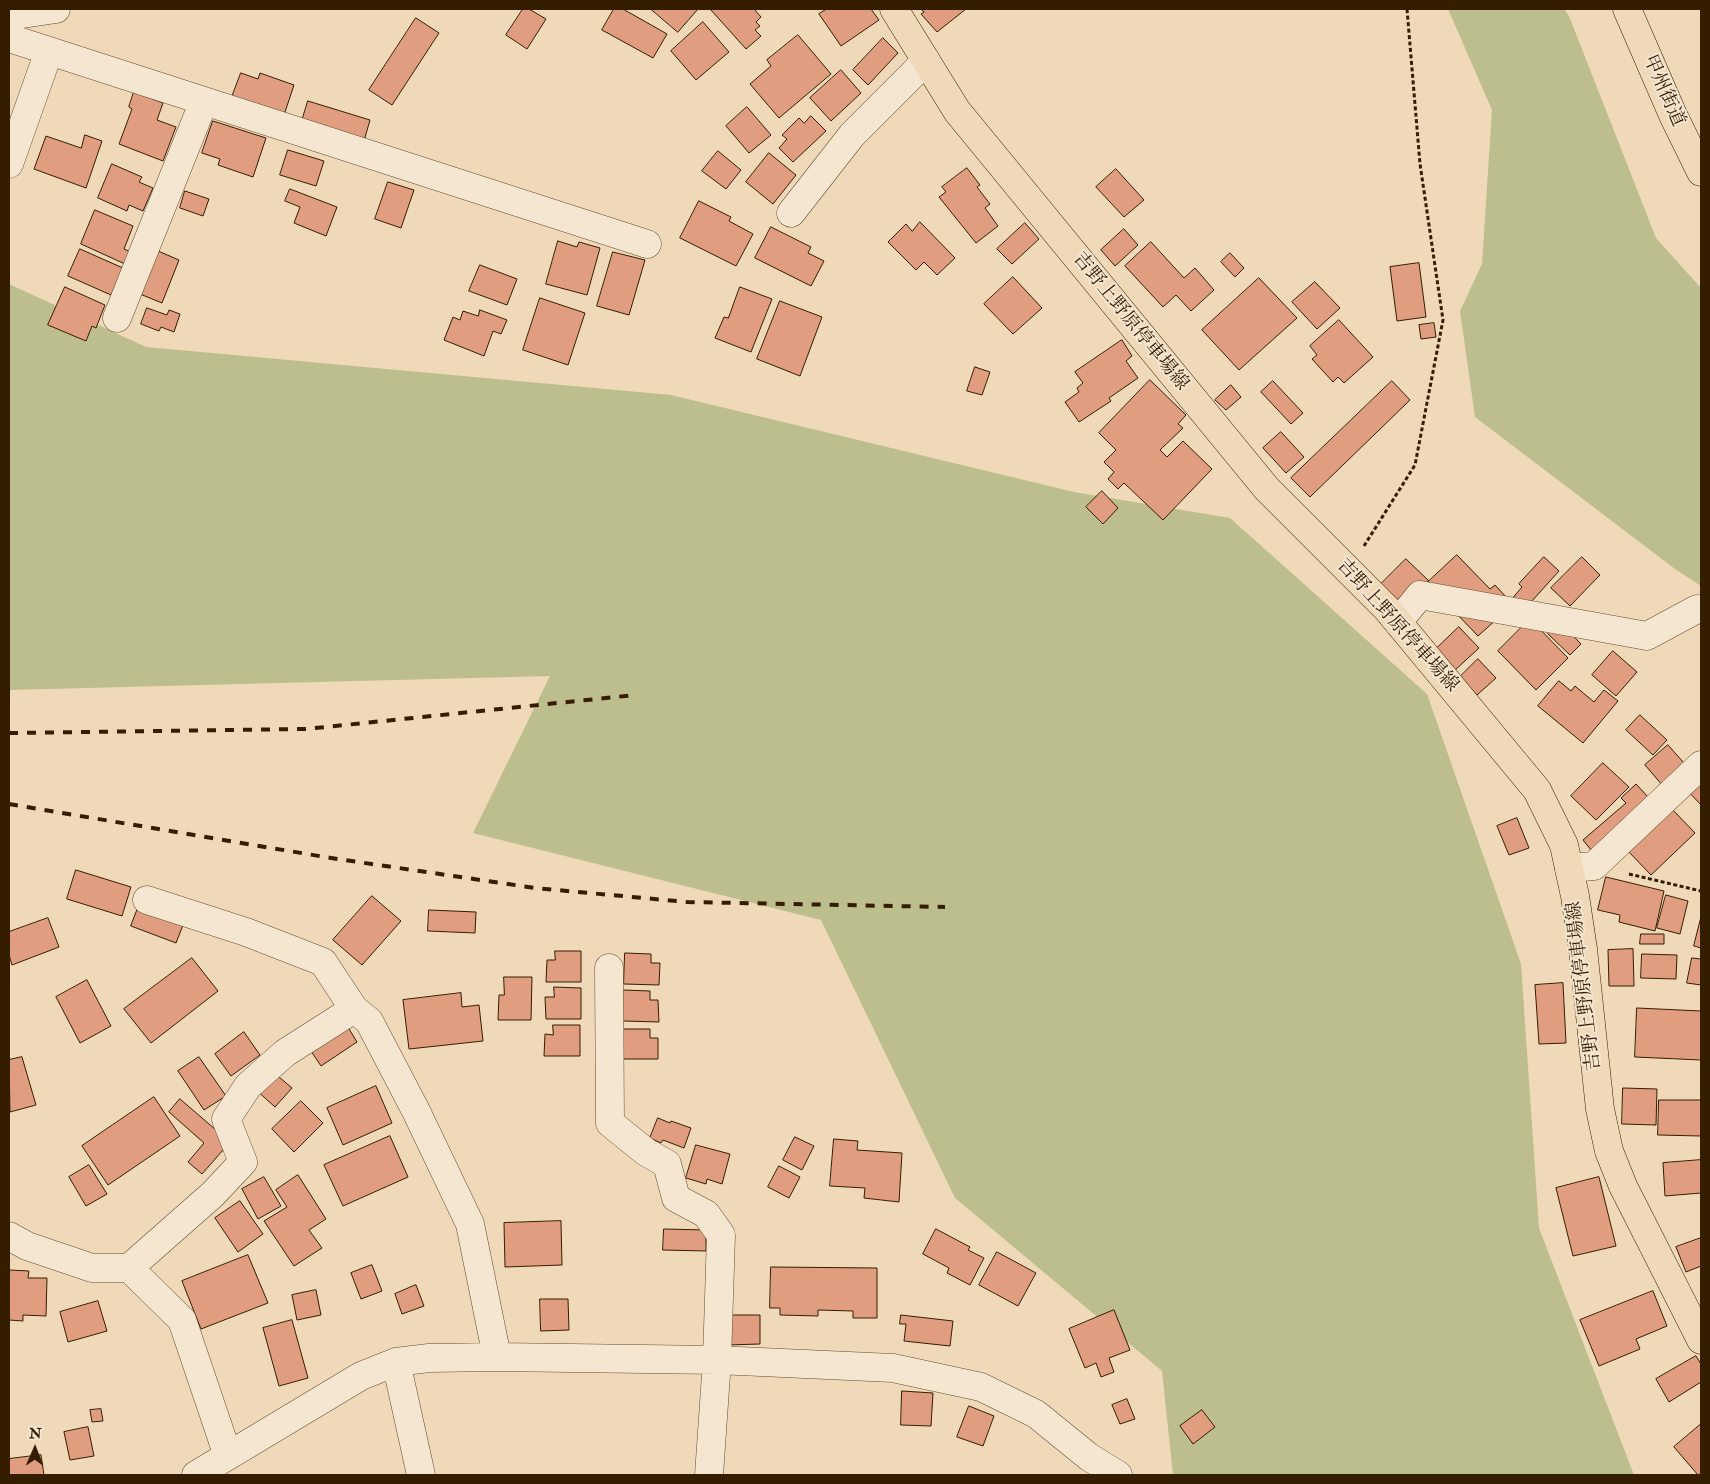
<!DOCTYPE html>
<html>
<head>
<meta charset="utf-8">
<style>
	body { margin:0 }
	#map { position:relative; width:1710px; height:1484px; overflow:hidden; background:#f0d9b8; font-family:"IM FELL Double Pica",serif }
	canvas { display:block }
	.frame { position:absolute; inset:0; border:10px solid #351d00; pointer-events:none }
	.north { position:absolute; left:10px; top:1424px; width:50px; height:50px; -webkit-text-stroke:4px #f5e6d1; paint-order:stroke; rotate:1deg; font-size:14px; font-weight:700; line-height:20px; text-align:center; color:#351d00 }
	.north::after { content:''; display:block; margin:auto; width:18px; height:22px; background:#351d00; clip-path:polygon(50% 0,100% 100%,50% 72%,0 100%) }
</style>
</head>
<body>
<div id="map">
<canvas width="1710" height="1484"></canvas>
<div class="frame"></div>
<div class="north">N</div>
</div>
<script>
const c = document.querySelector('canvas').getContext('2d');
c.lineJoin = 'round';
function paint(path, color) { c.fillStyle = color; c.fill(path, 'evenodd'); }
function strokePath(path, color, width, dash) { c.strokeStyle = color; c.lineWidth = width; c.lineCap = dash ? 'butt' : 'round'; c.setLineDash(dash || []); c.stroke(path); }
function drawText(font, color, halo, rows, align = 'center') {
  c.font = font + ' "IM FELL Double Pica","Noto Serif JP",serif'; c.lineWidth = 4; c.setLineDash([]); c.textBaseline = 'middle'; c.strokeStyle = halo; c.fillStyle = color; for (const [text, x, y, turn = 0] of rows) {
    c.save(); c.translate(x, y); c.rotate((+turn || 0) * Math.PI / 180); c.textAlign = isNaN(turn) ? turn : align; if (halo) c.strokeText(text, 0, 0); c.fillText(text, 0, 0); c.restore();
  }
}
paint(new Path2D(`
	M1448 9H1564L1569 16 1656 238 1701 288V586L1675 569 1475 417 1460 311 1482 264 1492 110Z
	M9 284 146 347 671 395 1074 492 1230 518 1427 694 1521 964 1539 1228 1634 1475H1173L1162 1371 955 1198 821 920 473 833 550 676 9 690Z`), '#bcbe8d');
const building = new Path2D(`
	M523 9H529L546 19 527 49 506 35Z
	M614 9H623L667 34 653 58 602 30Z
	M651 9H698L678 32Z
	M713 9H754L761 17 756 22 760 26 755 30 761 36 746 49 711 10Z
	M827 9H871L879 20 841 46 819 14Z
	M921 9H966L937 32 921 14 924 12Z
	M416 18 439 33 392 105 369 90Z
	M703 22 729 52 696 80 671 51Z
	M798 35 831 74 779 118 750 84 771 66 767 60Z
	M883 38 898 53 868 85 853 70Z
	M841 70 861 93 831 121 810 98Z
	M241 73 258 79 260 73 294 85 284 115 232 97Z
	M134 92 163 103 157 120 176 127 163 161 119 144 132 109 129 107Z
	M308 101 370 120 364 141 302 121Z
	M747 107 771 135 749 153 726 126Z
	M811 116 826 131 793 162 779 148 787 139 782 135 799 118 804 123Z
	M213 121 266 138 253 177 218 165 220 159 202 153Z
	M85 135 102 141 86 188 34 169 46 136 81 148Z
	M288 150 324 161 316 186 280 175Z
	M718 151 741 170 726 189 702 171Z
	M769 153 796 175 773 204 746 182Z
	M112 164 142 177 139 182 153 188 143 211 129 205 127 211 98 198Z
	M967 168 980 185 977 187 990 204 985 208 998 226 976 243 939 197 946 192 942 187Z
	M1116 169 1144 200 1124 217 1096 187Z
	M388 182 414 190 401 228 375 219Z
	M290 189 337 207 326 236 294 223 300 207 285 201Z
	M185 191 209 199 203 216 180 208Z
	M699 201 731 217 729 221 753 234 736 266 680 238Z
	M95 210 133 226 124 249 131 252 125 264 81 244Z
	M920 222 955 258 937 275 924 262 916 270 888 242 906 224 912 231Z
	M1025 223 1039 239 1012 264 997 249Z
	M771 227 811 247 808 253 824 261 811 286 755 258Z
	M1124 229 1138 245 1115 266 1101 250Z
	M558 241 577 247 579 242 600 248 587 295 546 284Z
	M1151 242 1184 278 1195 268 1214 290 1191 311 1176 295 1163 307 1125 266Z
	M80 249 123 268 111 295 68 276Z
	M158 251 179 260 162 303 140 294Z
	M613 252 645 260 629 315 597 306Z
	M1230 253 1244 268 1235 277 1221 262Z
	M1419 263 1426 317 1397 321 1390 267Z
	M480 265 517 279 507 305 469 291Z
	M1013 277 1042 308 1013 334 984 304Z
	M1259 278 1297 318 1239 370 1202 330Z
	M1315 282 1340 308 1317 329 1292 302Z
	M65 287 105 305 96 328 92 326 86 341 48 325Z
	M740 287 772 299 751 352 715 338 724 317 728 318Z
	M540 298 585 313 568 365 523 350Z
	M780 301 822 317 800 376 757 359Z
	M147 308 167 315 169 310 180 314 174 332 161 327 159 331 141 324Z
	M480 310 507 320 501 334 493 331 484 356 444 340 453 317 460 320 463 311 478 316Z
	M1339 320 1373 357 1344 383 1338 377 1333 382 1312 359 1317 355 1310 346Z
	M1434 323 1436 337 1421 339 1419 325Z
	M1122 340 1132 356 1126 361 1138 378 1109 398 1111 401 1079 422 1065 402 1079 392 1077 388 1083 383 1075 372Z
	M975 367 990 372 982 395 967 391Z
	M1150 380 1186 415 1178 424 1183 428 1160 450 1167 457 1183 441 1212 469 1163 520 1124 483 1118 489 1108 479 1114 472 1104 462 1116 450 1099 433Z
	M1273 381 1303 413 1291 424 1261 392Z
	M1392 381 1410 400 1310 497 1291 478Z
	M1231 385 1241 397 1226 410 1215 400Z
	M1281 432 1304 457 1286 473 1263 448Z
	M1102 491 1118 508 1103 524 1086 507Z
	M1457 555 1490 589 1495 585 1508 599V609L1478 636 1427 583Z
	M1544 557 1559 571 1522 612 1510 601 1522 587 1519 584Z
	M1582 557 1600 575 1570 606 1551 588Z
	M1406 559 1429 581 1403 607 1380 585Z
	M1530 619 1568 658 1536 690 1498 651Z
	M1560 622 1581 644 1570 655 1548 634Z
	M1459 627 1479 648 1454 671 1435 650Z
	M1613 651 1637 672 1616 696 1592 675Z
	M1478 659 1496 678 1477 695 1460 677Z
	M1559 681 1571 691 1575 686 1594 702 1604 690 1618 701 1583 743 1538 706Z
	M1640 715 1667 740 1653 755 1626 730Z
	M1668 745 1684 763 1697 752 1701 756 1595 855 1583 840 1626 803 1621 798 1636 784 1649 798 1663 786 1645 765Z
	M1603 763 1629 787 1596 820 1571 796Z
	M1701 774V805L1686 789Z
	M1671 808 1695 833 1651 875 1627 850Z
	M1517 818 1529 848 1509 855 1497 826Z
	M76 870 131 887 122 916 67 899Z
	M1606 877 1664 891 1655 931 1619 922 1620 915 1598 910Z
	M1666 895 1688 901 1680 934 1657 928Z
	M372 896 401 921 362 965 333 940Z
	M140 903 185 920 176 943 131 926Z
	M429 910 476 912 475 933 428 931Z
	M1701 917V948L1694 946Z
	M48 918 59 947 12 965 9 955V932Z
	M1641 934H1664V944H1640Z
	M1633 949 1634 986H1609L1608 950Z
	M555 951H581V982H546L547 960H555Z
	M625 953 651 954V963H660L659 985 624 984Z
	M1642 954 1677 955 1676 979 1641 978Z
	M192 958 218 991 151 1043 124 1009Z
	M1692 958 1701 959V985L1687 983Z
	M504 977H532L531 1020H498L499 995H504Z
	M87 980 111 1026 80 1043 56 997Z
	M1563 983 1566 1043 1539 1044 1535 985Z
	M554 987 581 988V1019H546L545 997H554Z
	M623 990 650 991V1000H658L659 1022 623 1021Z
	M461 993 462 1007 479 1005 483 1041 409 1049 403 1000Z
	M1637 1008 1701 1011V1060L1635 1057Z
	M346 1024 357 1042 321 1066 309 1048Z
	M553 1025H580V1056H544L545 1034 553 1035Z
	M623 1029H650V1038H658V1059H623Z
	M244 1032 260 1055 231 1076 215 1054Z
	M22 1057 36 1105 10 1112 9 1060Z
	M199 1057 226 1096 204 1110 178 1071Z
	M272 1071 292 1088 275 1107 255 1089Z
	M376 1086 392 1123 343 1145 327 1108Z
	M1623 1088 1657 1089 1656 1125 1622 1124Z
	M154 1097 180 1136 108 1185 82 1146Z
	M180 1099 230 1142 202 1174 188 1162 204 1143 169 1112Z
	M1659 1100H1701V1136L1658 1135Z
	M301 1101 323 1123 294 1152 272 1129Z
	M658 1118 670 1123 671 1121 691 1128 684 1148 663 1140 661 1143 650 1138Z
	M390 1136 408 1177 343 1206 324 1165Z
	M795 1137 814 1146 802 1170 783 1160Z
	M834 1139 858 1141 857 1150 902 1153 899 1202 864 1198 865 1188 830 1186Z
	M696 1145 730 1154 722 1184 707 1179 706 1184 686 1178Z
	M1701 1160V1193L1665 1196 1663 1163Z
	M89 1165 107 1194 86 1206 69 1177Z
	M779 1166 800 1177 789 1198 768 1187Z
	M298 1175 326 1219 309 1230 322 1248 294 1266 264 1221 287 1207 276 1190Z
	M264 1177 281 1206 258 1219 242 1189Z
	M1599 1177 1616 1246 1573 1256 1556 1188Z
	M240 1201 263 1234 238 1252 215 1218Z
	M561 1221 562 1265 505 1267 504 1223Z
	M664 1229 706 1230V1251L663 1250Z
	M936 1229 970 1247 968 1250 984 1258 970 1285 947 1273 949 1268 923 1254Z
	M1701 1238V1266L1686 1272 1676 1247Z
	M997 1252 1036 1273 1018 1306 979 1285Z
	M248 1255 268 1303 201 1329 182 1281Z
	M372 1265 382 1291 361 1299 351 1273Z
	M771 1267 877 1268V1318H853V1311L818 1310V1316L780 1315V1308H770Z
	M9 1270 29 1271 28 1278H47L46 1316 23 1315V1321L9 1320Z
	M416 1285 424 1306 402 1314 395 1294Z
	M316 1290 321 1315 297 1320 292 1295Z
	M1653 1291 1667 1326 1636 1339 1640 1349 1599 1366 1580 1320Z
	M540 1299H568L569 1330 541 1331Z
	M98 1301 107 1331 68 1342 60 1312Z
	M1114 1310 1130 1350 1109 1358 1114 1372 1101 1377 1096 1363 1085 1368 1069 1329Z
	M727 1315H760V1344L727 1345Z
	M901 1315 953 1321 950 1346 904 1341 906 1324H900Z
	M292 1320 308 1378 279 1386 263 1328Z
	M1696 1356 1701 1364V1382L1669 1402 1656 1379Z
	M902 1391 933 1393 931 1426 901 1425Z
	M1127 1399 1135 1419 1120 1424 1112 1405Z
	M969 1406 994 1416 983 1446 957 1437Z
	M101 1409 103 1421 92 1422 90 1410Z
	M1202 1410 1215 1427 1193 1444 1180 1426Z
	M1701 1424V1475H1698L1674 1447Z
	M88 1427 94 1456 70 1460 64 1432Z
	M41 1455 44 1475H9V1459Z`);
paint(building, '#e09d80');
strokePath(building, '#351d00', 1);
const minor = new Path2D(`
	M9 16 56 9
	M9 38 647 244
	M9 164 49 51
	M791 213 852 135 926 61
	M117 318 204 101
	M1398 622 1420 595 1647 636 1697 609
	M1569 868 1594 866 1701 765
	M147 900 246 932 323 962 354 1009 369 1021 416 1111 470 1224 497 1357
	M609 968 610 1123 646 1152 667 1164 676 1198 706 1214 721 1235 717 1360 709 1475
	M9 1236 27 1246 92 1268H129L182 1320 228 1456
	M129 1268 213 1194 243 1162 226 1119 248 1086 285 1053 354 1009
	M396 1362 421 1475
	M196 1475 361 1376 396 1362 429 1358 497 1357 717 1360 893 1368 981 1387 1036 1414 1089 1457 1118 1475`);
const major = new Path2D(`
	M894 9 957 111 1267 489 1387 609 1537 790 1564 845 1575 896 1583 949 1600 1109 1609 1151 1623 1186 1701 1340`);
const highway = new Path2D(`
	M1627 9 1673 115 1701 172`);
strokePath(minor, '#644c2e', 29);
strokePath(major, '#351d00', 29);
strokePath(highway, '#351d00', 29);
strokePath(new Path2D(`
	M1364 546 1415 465 1443 320 1420 164 1407 9
	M1629 874 1701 891`), '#351d00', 3, [4, 2.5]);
strokePath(minor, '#f5e6d1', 28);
strokePath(major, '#f0d9b8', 28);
strokePath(highway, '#f0d9b8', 28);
strokePath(new Path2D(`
	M9 733 306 729 635 695
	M9 804 331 858 535 888 687 902 945 907`), '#351d00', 4, [9, 9]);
drawText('19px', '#351d00', '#f5e6d1', [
	["甲州街道",1663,91,66],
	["吉野上野原停車場線",1130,322,51],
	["吉野上野原停車場線",1397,626,48],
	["吉野上野原停車場線",1585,986,-97]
]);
</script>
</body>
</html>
